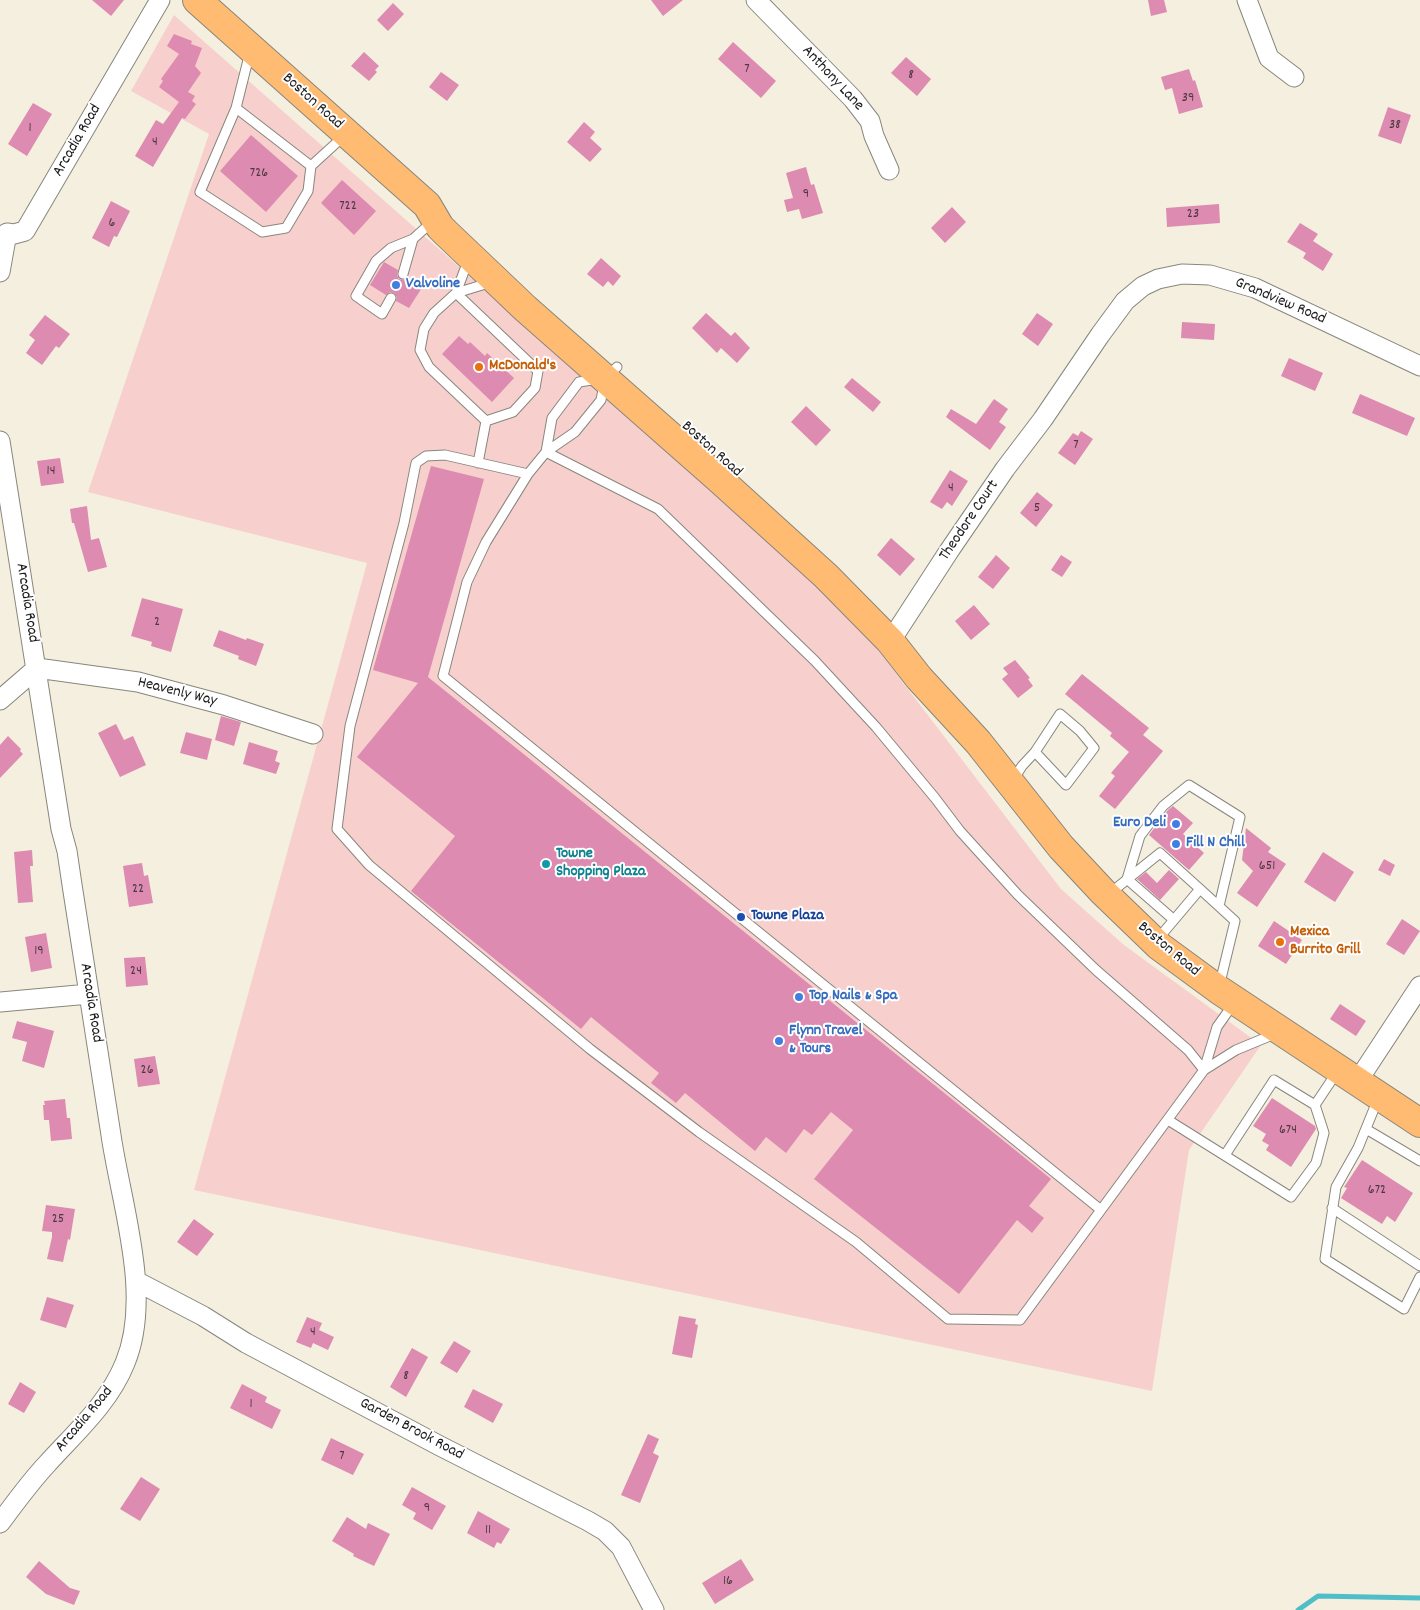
<!DOCTYPE html>
<html>
<head>
<meta charset="utf-8">
<style>
	body { margin:0 }
	canvas { display:block; background:#f4efde }
</style>
</head>
<body>
<canvas width="1420" height="1610"></canvas>
<script>
const c = document.querySelector('canvas').getContext('2d');
c.lineJoin = 'round';
function paint(path, color) { c.fillStyle = color; c.fill(path, 'evenodd'); }
function strokePath(path, color, width, dash) { c.strokeStyle = color; c.lineWidth = width; c.lineCap = dash ? 'butt' : 'round'; c.setLineDash(dash || []); c.stroke(path); }
function drawText(font, color, halo, rows, align = 'center') {
  c.font = font + ' Dekko,sans-serif'; c.lineWidth = 4; c.setLineDash([]); c.textBaseline = 'middle'; c.strokeStyle = halo; c.fillStyle = color; for (const [text, x, y, turn = 0] of rows) {
    c.save(); c.translate(x, y); c.rotate((+turn || 0) * Math.PI / 180); c.textAlign = isNaN(turn) ? turn : align; if (halo) c.strokeText(text, 0, 0); c.fillText(text, 0, 0); c.restore();
  }
}
paint(new Path2D(`
	M174 15 791 560 868 637 1061 889 1124 945 1261 1045 1189 1150 1152 1391 194 1190 367 563 88 492 209 134 131 91Z`), '#f7d0ce');
strokePath(new Path2D(`
	M1298 1610 1318 1596 1420 1598`), '#50bec9', 5);
paint(new Path2D(`
	M92 0H124L111 16Z
	M651 0H683L663 16Z
	M1148 0H1164L1167 12 1151 16Z
	M393 3 404 14 388 31 377 20Z
	M174 34 192 41 191 44 202 48 195 66 201 73 188 92 195 96 192 101 196 104 185 119 182 118 153 167 135 156 156 120 163 124 179 102 159 87 163 81 161 79 179 54 167 46Z
	M733 42 776 81 761 98 718 59Z
	M364 52 379 66 375 70 377 72 369 81 351 66Z
	M906 57 931 79 917 96 891 73Z
	M1189 69 1193 81 1195 80 1203 107 1179 114 1172 88 1165 90 1161 77Z
	M441 72 459 85 447 101 429 87Z
	M33 103 52 114 27 156 8 144Z
	M1388 107 1411 115 1401 144 1378 136Z
	M584 122 595 132 590 138 602 149 590 162 567 142Z
	M251 135 298 176 266 212 220 171Z
	M806 167 811 185 814 184 823 213 802 219 799 209 787 212 784 200 793 198 786 173Z
	M342 180 376 211 354 235 321 203Z
	M111 201 130 211 117 237 114 236 109 247 92 238Z
	M1219 204 1220 223 1167 227 1166 208Z
	M952 207 966 222 945 243 931 228Z
	M1300 223 1318 234 1313 241 1333 254 1323 271 1303 258 1306 253 1287 242Z
	M601 258 621 276 613 286 608 281 603 287 587 274Z
	M384 262 398 270 397 275 399 279 404 280 408 277 423 286 409 308 396 301 397 297 394 293 390 292 386 295 370 285Z
	M706 313 731 336 735 332 750 348 737 363 721 348 717 353 692 328Z
	M1037 313 1053 324 1038 346 1022 334Z
	M45 315 70 334 59 348 56 346 42 365 26 353 35 340 29 335Z
	M1182 322 1215 324 1214 340 1181 338Z
	M459 336 468 344 470 342 485 356 487 353 514 378 492 402 442 354Z
	M1289 358 1323 373 1315 391 1281 376Z
	M852 378 881 402 873 412 844 387Z
	M1360 394 1415 418 1407 436 1352 413Z
	M994 399 1008 409 999 422 1006 427 990 450 946 417 951 409 976 424Z
	M806 406 831 430 816 446 791 422Z
	M1081 431 1093 439 1075 465 1058 453 1073 433 1078 436Z
	M60 458 64 483 41 486 37 461Z
	M431 466 484 479 428 677 1051 1179 1029 1206 1044 1218 1032 1233 1017 1220 959 1294 814 1179 853 1130 831 1112 812 1135 804 1129 786 1153 766 1137 755 1151 685 1093 676 1103 651 1083 659 1073 591 1017 581 1029 411 891 455 836 357 757 418 683 373 670Z
	M950 470 968 481 952 506 947 502 942 509 930 502Z
	M1037 492 1053 505 1036 527 1020 513Z
	M87 506 91 540 99 538 107 567 88 572 74 523H72L70 509Z
	M891 538 915 559 900 576 877 555Z
	M996 555 1010 568 993 589 978 577Z
	M1061 555 1072 562 1062 577 1051 570Z
	M142 598 183 609 171 652 151 646 152 642 131 636Z
	M974 605 990 624 971 640 955 621Z
	M219 630 246 640 247 638 264 644 256 666 238 659 239 656 213 646Z
	M1015 660 1030 678 1028 679 1033 686 1018 698 1002 679 1008 674 1003 668Z
	M1082 674 1149 728 1143 735 1163 751 1115 809 1099 796 1115 776 1111 773 1129 752 1110 736 1112 733 1065 694Z
	M221 716 241 722 234 746 215 740Z
	M116 724 124 740 133 736 146 765 120 777 98 733Z
	M186 732 212 739 207 760 180 753Z
	M8 736 21 749 20 751 23 754 0 778V745Z
	M249 742 278 751 275 761 280 763 276 774 243 764Z
	M1173 806 1193 823 1183 834 1204 853 1189 870 1149 835 1168 810Z
	M1246 828 1271 848 1268 852 1286 864 1257 907 1237 893 1253 871 1242 860Z
	M32 850 33 866H30L33 902 18 903 14 852Z
	M1323 852 1354 872 1335 902 1304 882Z
	M1384 859 1395 865 1390 876 1378 870Z
	M142 863 144 876 148 875 153 903 129 907 123 866Z
	M1169 870 1179 879 1160 900 1137 879 1146 872 1157 883Z
	M1402 919 1420 931 1404 955 1386 944Z
	M1274 921 1302 940 1286 964 1258 946Z
	M46 933 52 968 31 972 25 937Z
	M142 957H145L148 985 126 987 124 958Z
	M1340 1004 1366 1021 1356 1036 1330 1019Z
	M17 1021 54 1031 44 1068 22 1061 27 1042 12 1038Z
	M155 1056 160 1084 138 1087 134 1059Z
	M1272 1098 1315 1126 1316 1129 1291 1167 1266 1150 1269 1145 1262 1141 1266 1134 1253 1126Z
	M65 1099 67 1118H70L72 1139 51 1141 49 1120H44L43 1105H45L44 1101Z
	M1362 1160 1413 1193 1395 1222 1387 1216 1382 1224 1341 1198 1347 1188 1344 1187Z
	M46 1205 75 1209 70 1240 68 1239 63 1262 47 1259 52 1237V1232L42 1231Z
	M194 1219 214 1234 197 1256 177 1242Z
	M47 1297 74 1305 66 1328 40 1320Z
	M679 1316 696 1319 695 1324 698 1325 692 1358 672 1354Z
	M307 1317 322 1323 319 1330 334 1337 328 1350 313 1343 311 1348 296 1342Z
	M454 1341 471 1351 457 1373 440 1363Z
	M412 1348 428 1357 406 1397 390 1387Z
	M20 1382 36 1392 24 1413 8 1404Z
	M242 1384 267 1397 265 1402 281 1410 272 1429 230 1408Z
	M473 1389 503 1404 493 1423 464 1407Z
	M648 1434 659 1439 653 1453 659 1456 640 1503 621 1495Z
	M331 1438 364 1454 353 1475 321 1460Z
	M141 1477 160 1489 140 1521 120 1509Z
	M412 1487 446 1506 432 1530 413 1519 416 1513 402 1505Z
	M478 1511 510 1529 501 1544 497 1542 494 1548 467 1533Z
	M347 1517 366 1529 368 1523 390 1534 374 1566 353 1556 354 1554 332 1541Z
	M741 1559 754 1580 715 1604 702 1583Z
	M39 1561 70 1588 80 1591 74 1605 46 1594 26 1577Z`), '#dd8bb0');
const service = new Path2D(`
	M250 52 236 108 200 192 262 232 286 228 308 191 311 166 345 135
	M236 108 311 166
	M413 239 433 221
	M469 258 456 293 492 282
	M456 293 538 371 535 388 513 412 486 421 429 367 420 350 424 329 434 313Z
	M391 298 382 314 356 296 376 261 391 248 413 239 403 274
	M604 384 601 400 575 432 546 452 528 474 486 542 467 582 443 676 1101 1210
	M546 452 658 509 815 661 876 727 935 798 960 831 1018 895 1096 970 1188 1050 1204 1070
	M546 452 552 418 579 382 605 378 617 367
	M478 463 486 421
	M528 474 445 455 426 456 416 463 404 523 350 726 337 829 369 865 590 1049 699 1132 856 1242 948 1319 1020 1320 1204 1070 1217 1027 1234 1003
	M1013 780 1022 766 1035 752 1066 785 1094 748 1080 731 1060 714 1035 752
	M1200 889 1235 921 1219 987
	M1109 894 1160 853 1200 889 1157 940
	M1174 920 1127 879 1140 836 1163 806 1189 785 1240 817 1219 906
	M1204 1070 1236 1050 1277 1033
	M1378 1099 1358 1148 1336 1187 1325 1259 1404 1309 1420 1277
	M1315 1105 1337 1072
	M1168 1120 1291 1197 1316 1163 1324 1133 1315 1105 1274 1080 1225 1155
	M1366 1129 1420 1161
	M1332 1208 1420 1266`);
const minor = new Path2D(`
	M756 0 853 99 870 121 874 136 889 170
	M1247 0 1269 58 1294 77
	M0 272 7 233 14 234 25 231 160 0
	M0 441 61 829 67 851C81 946 96 1041 111 1135 121 1204 153 1296 125 1363 109 1403 76 1432 47 1464 30 1482 15 1503 0 1523
	M897 631 949 551 1005 469 1043 419 1100 335 1125 301 1143 286 1158 279 1182 274 1210 275 1255 288 1420 366
	M0 700 37 668 138 682 224 705 313 734
	M0 1002 89 994
	M1357 1082 1420 986
	M136 1281 203 1316 246 1343 440 1446 588 1521 605 1531 621 1547 654 1610`);
const primary = new Path2D(`
	M197 0 427 205 440 227 446 233 526 309 719 479 826 576 890 641 919 678 978 742 1061 847 1103 892 1159 946 1219 990 1420 1123`);
strokePath(service, '#88867d', 11);
strokePath(minor, '#88867d', 21);
strokePath(primary, '#88867d', 30);
strokePath(service, '#fff', 9);
strokePath(minor, '#fff', 19);
strokePath(primary, '#ffbb71', 28);
for (const [x, y, r, color] of [
	[396,285,5,"#3f7fe0"],
	[479,367,5,"#e8710a"],
	[1176,824,5,"#3f7fe0"],
	[1176,844,5,"#3f7fe0"],
	[546,864,5,"#0f9aa8"],
	[741,917,5,"#1a4fb4"],
	[1280,942,5,"#e8710a"],
	[799,997,5,"#3f7fe0"],
	[779,1041,5,"#3f7fe0"]
]) { const dot = new Path2D(); dot.arc(x, y, r, 0, 2 * Math.PI); c.fillStyle = color; c.fill(dot); strokePath(dot, '#fff', 2); }
drawText('14px', '#4c3841', null, [
	["7",747,70],
	["8",911,76],
	["39",1188,99],
	["38",1395,126],
	["1",30,129],
	["4",155,143],
	["726",259,174],
	["9",806,195],
	["722",348,207],
	["23",1193,215],
	["6",112,224],
	["7",1076,446],
	["14",51,472],
	["4",951,489],
	["5",1037,509],
	["2",157,623],
	["651",1267,867],
	["22",138,890],
	["19",39,952],
	["24",136,972],
	["26",147,1071],
	["674",1288,1131],
	["672",1377,1191],
	["25",58,1220],
	["4",313,1333],
	["8",406,1377],
	["1",251,1405],
	["7",342,1457],
	["9",427,1509],
	["11",488,1531],
	["16",728,1582]
]);
drawText('16px', '#1c1c1c', '#fff', [
	["Anthony Lane",832,79,47],
	["Boston Road",312,102,42],
	["Arcadia Road",78,141,-60],
	["Grandview Road",1280,302,23],
	["Boston Road",711,450,42],
	["Theodore Court",970,521,-56],
	["Arcadia Road",26,603,81],
	["Heavenly Way",177,693,14],
	["Boston Road",1168,950,40],
	["Arcadia Road",90,1003,81],
	["Arcadia Road",85,1420,-50],
	["Garden Brook Road",411,1430,28]
]);
drawText('bold 16px', '#366cbe', '#fff', [
	["Valvoline",406,285],
	["Euro Deli",1166,824,"right"],
	["Fill N Chill",1186,844],
	["Top Nails & Spa",809,997],
	["Flynn Travel",789,1032],
	["& Tours",789,1050]
], 'left');
drawText('bold 16px', '#c56008', '#fff', [
	["McDonald's",489,367],
	["Mexica",1290,933],
	["Burrito Grill",1290,951]
], 'left');
drawText('bold 16px', '#0d838f', '#fff', [
	["Towne",556,855],
	["Shopping Plaza",556,873]
], 'left');
drawText('bold 16px', '#164399', '#fff', [
	["Towne Plaza",751,917]
], 'left');
</script>
</body>
</html>
